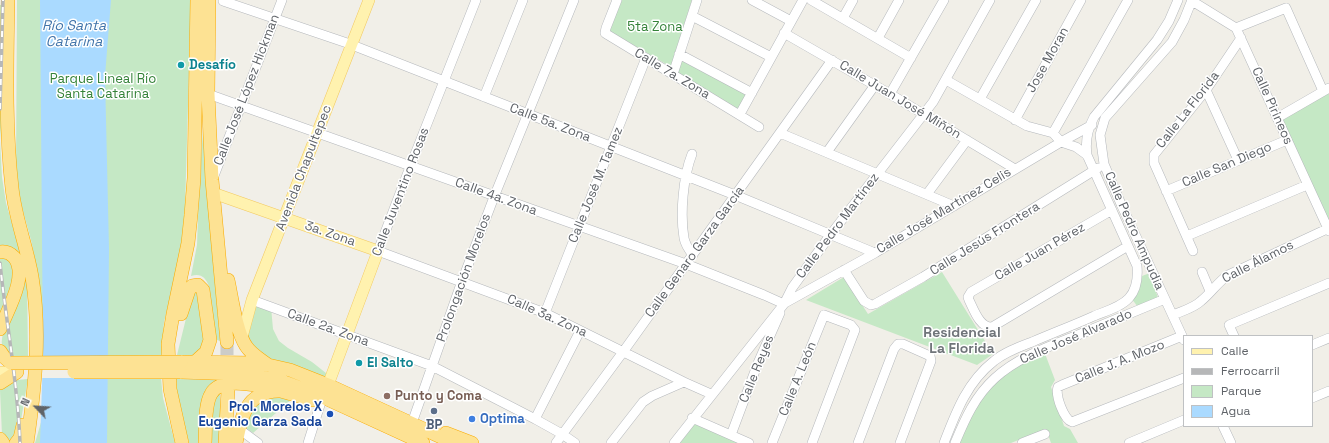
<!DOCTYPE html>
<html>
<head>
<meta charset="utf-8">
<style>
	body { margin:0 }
	#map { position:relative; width:1329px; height:443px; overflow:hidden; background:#f1efe8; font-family:"Space Grotesk",sans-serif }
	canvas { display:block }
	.legend { position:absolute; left:1183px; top:335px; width:130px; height:92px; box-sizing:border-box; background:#fff; border:1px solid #bfc1c3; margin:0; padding:5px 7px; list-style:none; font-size:12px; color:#5f6368 }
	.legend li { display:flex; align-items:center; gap:8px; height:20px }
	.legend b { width:20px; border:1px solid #bfc1c3 }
	.north { position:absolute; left:16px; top:387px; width:40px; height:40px; -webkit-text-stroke:3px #fff; paint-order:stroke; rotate:295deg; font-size:11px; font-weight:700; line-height:16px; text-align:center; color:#5f6368 }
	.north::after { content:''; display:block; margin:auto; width:14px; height:18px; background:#5f6368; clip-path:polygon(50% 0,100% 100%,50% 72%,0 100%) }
</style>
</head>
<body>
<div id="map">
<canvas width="1329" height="443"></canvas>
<ul class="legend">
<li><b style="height:5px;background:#fff2af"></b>Calle</li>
<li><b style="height:5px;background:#b6b7b8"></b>Ferrocarril</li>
<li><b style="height:11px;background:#c5e8c5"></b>Parque</li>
<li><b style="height:11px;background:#aadaff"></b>Agua</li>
</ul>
<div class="north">N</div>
</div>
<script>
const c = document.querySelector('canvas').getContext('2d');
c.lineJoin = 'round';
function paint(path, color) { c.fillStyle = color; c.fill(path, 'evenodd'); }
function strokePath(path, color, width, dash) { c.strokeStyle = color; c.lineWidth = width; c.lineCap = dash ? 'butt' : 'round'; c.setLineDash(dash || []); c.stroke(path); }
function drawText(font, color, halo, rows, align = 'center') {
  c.font = font + ' "Space Grotesk",sans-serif'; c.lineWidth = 3; c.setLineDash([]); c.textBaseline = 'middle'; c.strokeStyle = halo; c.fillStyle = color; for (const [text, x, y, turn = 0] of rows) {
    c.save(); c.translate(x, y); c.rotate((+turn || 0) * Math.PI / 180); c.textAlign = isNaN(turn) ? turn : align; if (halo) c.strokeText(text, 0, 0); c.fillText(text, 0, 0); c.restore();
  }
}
paint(new Path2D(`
	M17 0H191L184 243 164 322 162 346 161 378 163 398 175 443H35L44 412 45 377 36 265 31 240 18 193 16 168Z
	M622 0H692L671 67 609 31Z
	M0 5H6L4 89 0 140 2 177 6 203 21 254 14 250 0 248Z
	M679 54 752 93 740 114 673 74Z
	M1329 92V225L1281 126 1283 117Z
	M203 130 220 341 217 340 214 334 209 286C205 277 201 273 191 276L197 245 199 188Z
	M0 256H7L17 275 0 318Z
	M942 272 993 354 977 365 806 300 844 277 868 314Z
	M1150 273 1158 298 1138 307 1131 298 1142 276Z
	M27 277 28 357C24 357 17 358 12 356 8 355 3 350 2 345 0 329 20 293 27 277Z
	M193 290H199L205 339 202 347 198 353 192 356 177 355Z
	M252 300 271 307 273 329 279 341 288 348 312 362 331 377 328 385 250 350 246 320Z
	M1044 351 1055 380 1051 387 1064 426 1070 429 1078 443H1051L1046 429 1011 443H958C971 415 987 384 1014 367 1024 361 1034 356 1044 351Z
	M28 379 19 432 13 441C8 441 6 439 2 435L0 390 1 386 5 381Z
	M176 379 218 380 209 387 201 443H189L178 402Z
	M220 391V443H209L212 411 215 394Z
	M273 395 291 400 253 433 246 428 244 424 251 406Z
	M696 422 741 443H680Z`), '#c5e8c5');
paint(new Path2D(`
	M40 0H111L105 76 109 249 107 443H40L43 356Z`), '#aadaff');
paint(new Path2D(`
	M41 356H110L109 378H40Z`), '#f1efe8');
strokePath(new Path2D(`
	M227 342V374`), '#ccccc8', 13, [13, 6]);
const minor = new Path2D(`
	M476 0 410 167 378 251 545 313 684 382 711 394
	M617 0 606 28 605 33 608 35 759 127
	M752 0 791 21
	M811 0 911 58
	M223 1 347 43 735 195 875 253
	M1192 1 1236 28 1329 231
	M692 16 771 57
	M843 18 853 0
	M1236 28 1286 8 1323 91
	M784 33 890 94 1015 169
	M878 38 899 0
	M679 54 752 93
	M673 74 697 0
	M946 80 1027 126 1053 133 1061 142 1076 147 1087 155
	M1206 90 1238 160
	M208 94 686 264 764 295 784 304
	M890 94 944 0
	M484 97 523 0
	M980 99 1036 0
	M740 114 803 0
	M1277 118 1329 88
	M1015 120 1081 0
	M780 133 954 206
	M1053 133 1128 0
	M827 152 875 85
	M692 154C683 177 680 214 684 238 685 244 689 250 693 255
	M214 176 282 0
	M1166 191 1287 140
	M927 194 967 140
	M1112 210 971 292 968 297 969 300C974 310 980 328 992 327L1128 246
	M1187 236 1307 185
	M1193 251 1154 163V155L1206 90 1241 38
	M844 270 864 301 871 305 875 304 923 277 1098 168
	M1202 272 1210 291
	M252 300 432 366 535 419 562 434 575 443
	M785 303 875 253 1061 142 1092 125
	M545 313 646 58
	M1173 315C1182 311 1194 308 1201 301 1211 293 1217 283 1228 275L1329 228
	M1182 336 1062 385 1058 387C1055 395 1064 420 1072 422L1184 378
	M1234 336 1229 325 1329 283
	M1184 340 1121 204 1104 164 1100 135 1105 118 1172 42 1184 20 1192 0
	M1312 345 1329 338
	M1312 398 1329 391
	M692 418 749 443
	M535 419 580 331
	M412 423 462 281 494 197 574 0
	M1223 426 1231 443
	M239 429 258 443
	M731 435 758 363 780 313
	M308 443 321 402
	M556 443 623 352 832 60
	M611 443 643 402 652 396 684 382
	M674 443 784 304 792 288 831 234 933 102 990 0
	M772 443 824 315 851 325 855 330 812 443
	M858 443 894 349 898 344H903L930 356 931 361 900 443
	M944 443C956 412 967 382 994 361 1005 352 1019 347 1032 342 1053 333 1074 325 1094 316 1106 311 1121 307 1129 298 1137 289 1138 277 1137 266L1087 155C1085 141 1087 130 1094 117L1157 40 1169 21 1178 0
	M955 443C965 419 975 396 995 378 1018 357 1048 347 1078 335 1107 323 1136 311 1165 299
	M1022 443 1045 434
	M1129 443 1184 420`);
const major = new Path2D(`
	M213 193 378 251 328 385
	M242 337 252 300 369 0
	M0 372H17`);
const highway = new Path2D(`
	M8 0C7 63 5 126 12 188 15 218 27 247 32 277 41 332 35 388 27 443
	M209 0 208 94 212 180 227 342
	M0 252C6 251 10 253 14 257 29 275 7 311 0 329
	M228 280C232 298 236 331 246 346 251 354 260 359 268 365
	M181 314 189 290 192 286 198 285 203 290 210 340 206 352 195 362
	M0 351 4 357 11 363
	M181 362 254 363 268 365 290 370 328 385 454 443
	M180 372 239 374 279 380 314 393 423 443
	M0 383 17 372
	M446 433 472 443
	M0 439 3 443
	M16 443 20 438 23 425
	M182 443 170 389 168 344 173 314 188 243 191 215 194 178 197 0
	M205 443C206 429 204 406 211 394 224 369 291 395 313 400
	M225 443 228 390
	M236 443C241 417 246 392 278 391`);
strokePath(minor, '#b5b8bc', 10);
strokePath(major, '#f2c960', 12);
strokePath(highway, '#f9ab00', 14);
strokePath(minor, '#fff', 9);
strokePath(major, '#fff2af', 11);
strokePath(highway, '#fde293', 13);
const rail = new Path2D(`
	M0 109 3 0
	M0 263C6 323 18 383 20 443`);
strokePath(rail, '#b6b7b8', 3.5);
strokePath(rail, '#fff', 2, [6]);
const highwayBridge = new Path2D(`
	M11 363 181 362
	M74 372H180`);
strokePath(highwayBridge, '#f9ab00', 14, []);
strokePath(highwayBridge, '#fde293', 13);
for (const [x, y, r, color] of [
	[181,65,4,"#0f9aa8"],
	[359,363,4,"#0f9aa8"],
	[387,396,4,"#8d6e63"],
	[434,411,4,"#5c6f8a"],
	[330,414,4,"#1a4fb4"],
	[472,419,4,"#3f7fe0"]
]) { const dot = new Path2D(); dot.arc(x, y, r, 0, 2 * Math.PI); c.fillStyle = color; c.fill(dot); strokePath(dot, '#fff', 1.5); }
drawText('13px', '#348238', '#fff', [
	["5ta Zona",655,27],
	["Parque Lineal Río",103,79],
	["Santa Catarina",103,94]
]);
drawText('13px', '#5f6368', '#fff', [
	["Jose Moran",1048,60,-61],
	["Calle 7a. Zona",672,74,31],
	["Calle José López Hickman",247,90,-69],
	["Calle Juan José Miñón",900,100,31],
	["Calle Pirineos",1272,106,66],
	["Calle La Florida",1188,110,-52],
	["Calle 5a. Zona",550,123,21],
	["Calle San Diego",1227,165,-23],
	["Avenida Chapultepec",304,168,-69],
	["Calle José M. Tamez",596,185,-68],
	["Calle Juventino Rosas",401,192,-69],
	["Calle 4a. Zona",496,197,20],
	["Calle José Martínez Celis",944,211,-31],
	["Calle Pedro Martínez",838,226,-53],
	["Calle Pedro Ampudia",1134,231,66],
	["3a. Zona",330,234,19],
	["Calle Jesús Frontera",985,239,-32],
	["Calle Genaro Garza García",695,252,-54],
	["Calle Juan Pérez",1040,252,-30],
	["Calle Álamos",1258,262,-27],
	["Prolongación Morelos",464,278,-70],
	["Calle 3a. Zona",547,316,24],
	["Calle 2a. Zona",328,328,20],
	["Calle José Alvarado",1076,337,-23],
	["Calle J. A. Mozo",1120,362,-22],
	["Calle Reyes",757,369,-68],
	["Calle A. León",798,379,-68]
]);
drawText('bold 13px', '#0d838f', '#fff', [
	["Desafío",189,65],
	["El Salto",367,363]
], 'left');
drawText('bold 13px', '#785e54', '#fff', [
	["Punto y Coma",395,396]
], 'left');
drawText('bold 13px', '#164399', '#fff', [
	["Prol. Morelos X",322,407],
	["Eugenio Garza Sada",322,422]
], 'right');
drawText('bold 13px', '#366cbe', '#fff', [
	["Optima",480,419]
], 'left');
drawText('bold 13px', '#4e5e75', '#fff', [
	["BP",434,425]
]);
drawText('italic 14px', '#4174aa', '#fff', [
	["Río Santa",74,26],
	["Catarina",74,42]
]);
drawText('bold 14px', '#70757a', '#fff', [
	["Residencial",962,333],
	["La Florida",962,349]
]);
</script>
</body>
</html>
